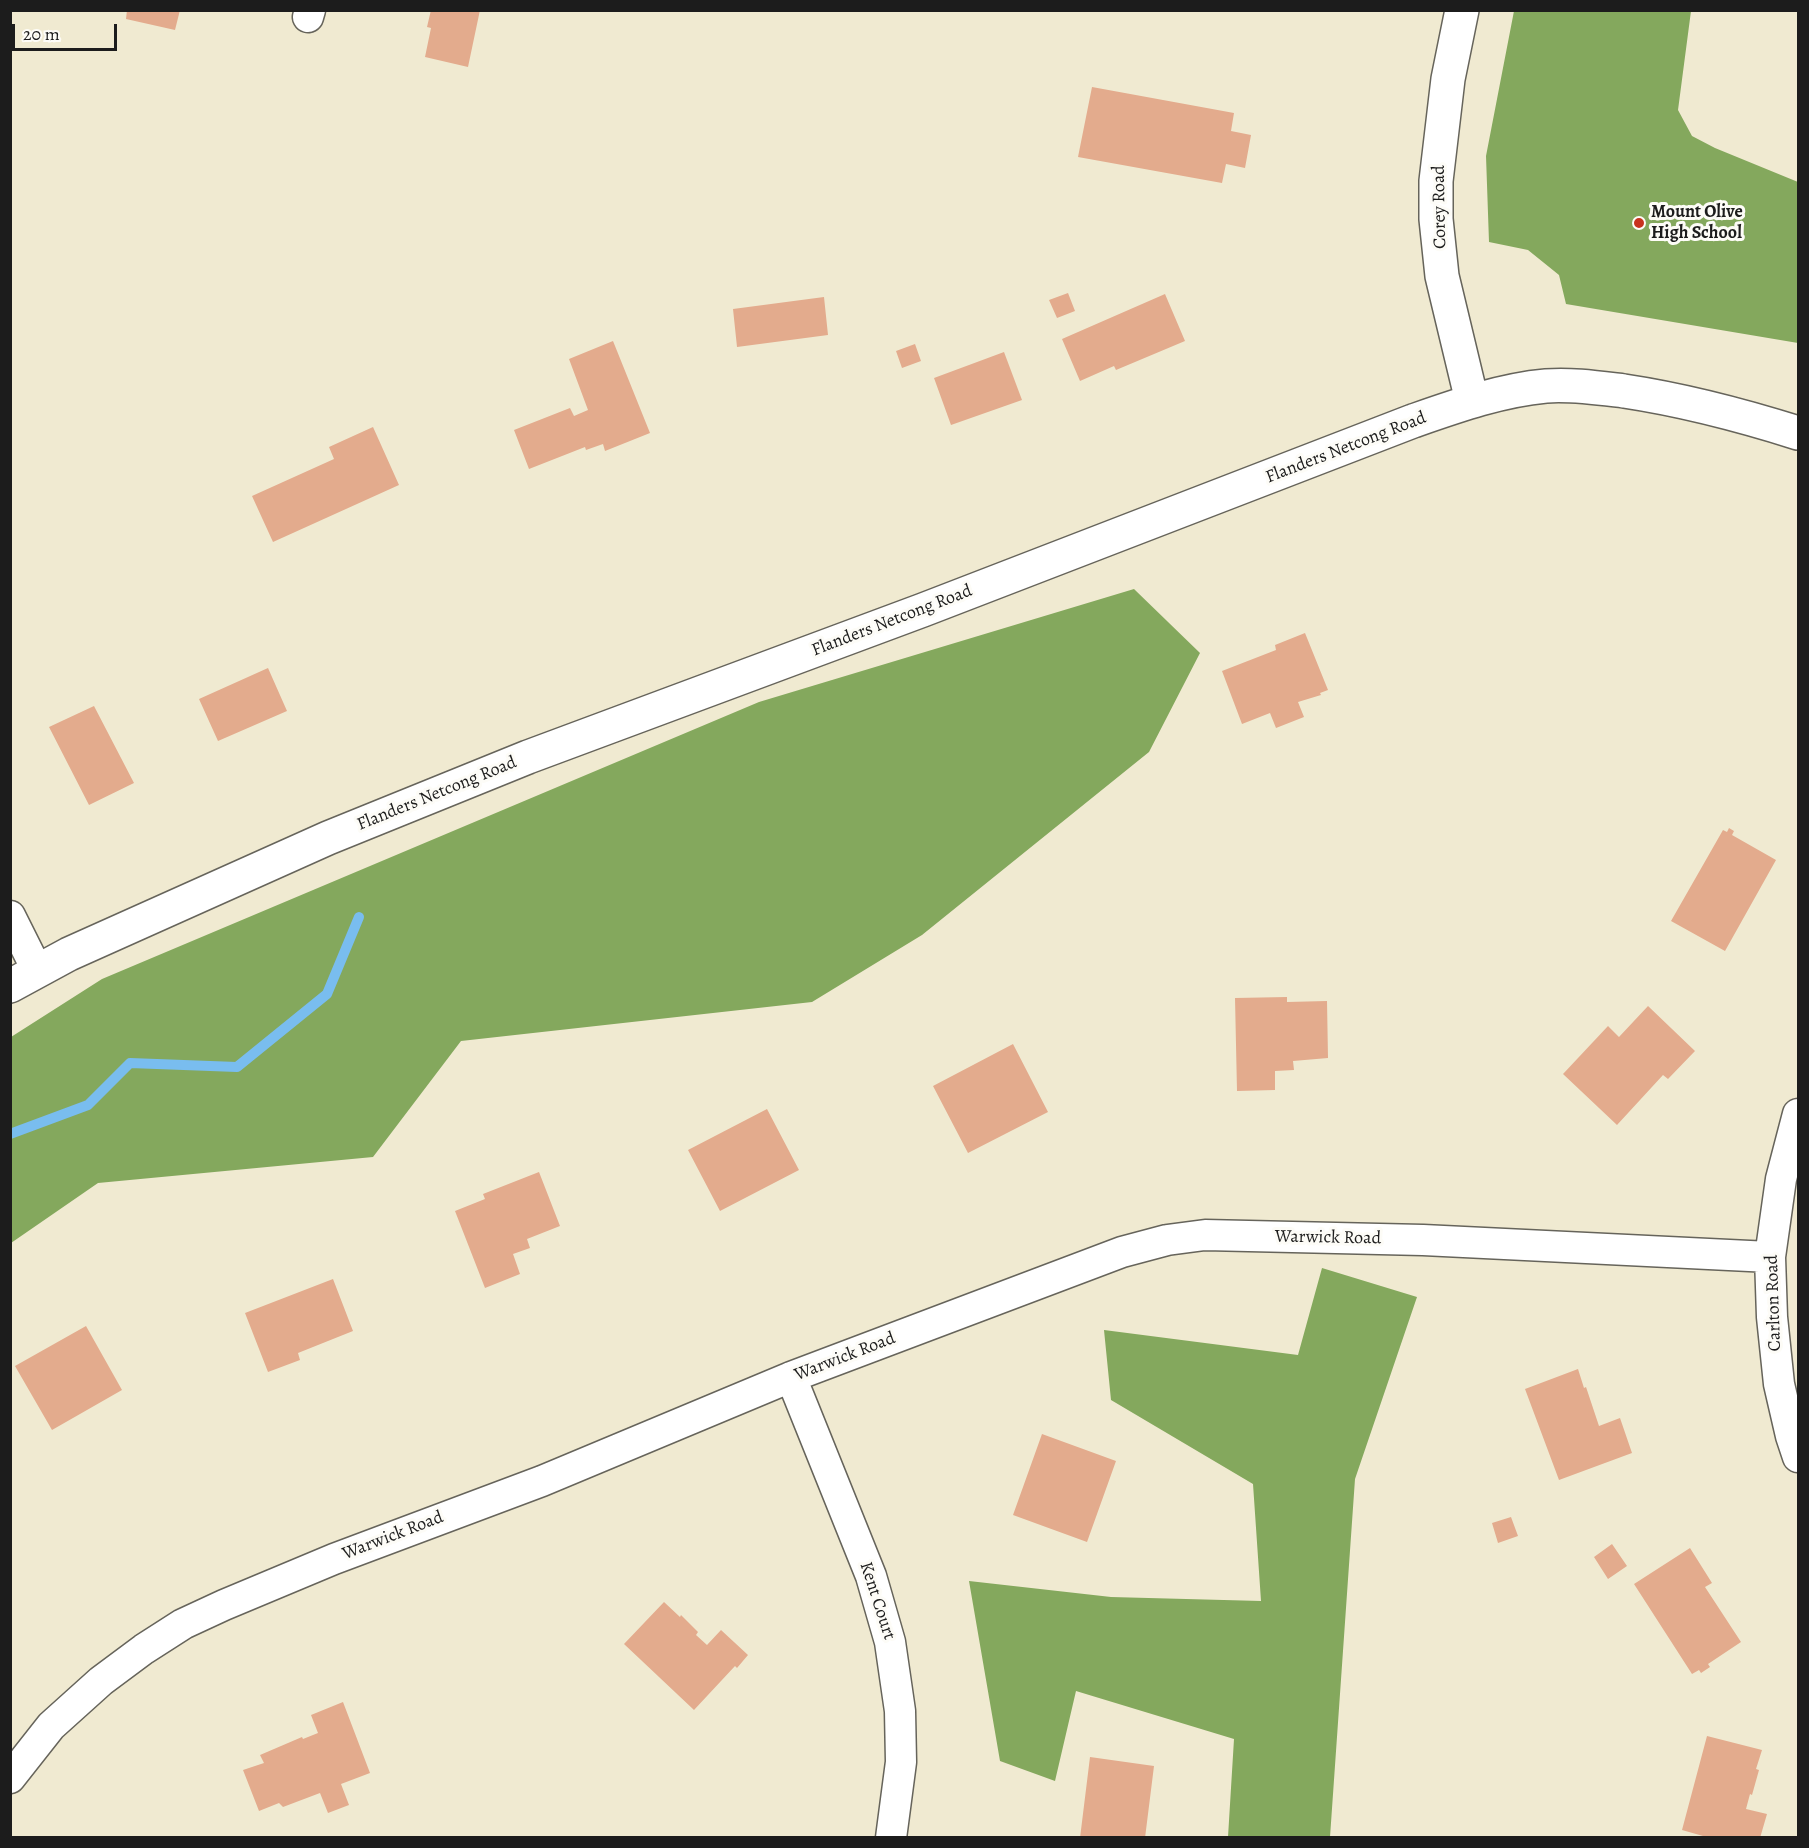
<!DOCTYPE html>
<html>
<head>
<meta charset="utf-8">
<style>
	body { margin:0 }
	#map { position:relative; width:1809px; height:1848px; overflow:hidden; background:#f0ead1; font-family:Alegreya,serif }
	canvas { display:block }
	.frame { position:absolute; inset:0; border:12px solid #1c1c1c; pointer-events:none }
	.scale { position:absolute; left:12px; top:24px; width:105px; height:27px; box-sizing:border-box; border:3px solid #1c1c1c; border-top:0; padding-left:8px; font-size:18px; line-height:21px; white-space:nowrap; color:#1c1c1c; -webkit-text-stroke:4px #fdfcf7; paint-order:stroke }
</style>
</head>
<body>
<div id="map">
<canvas width="1809" height="1848"></canvas>
<div class="frame"></div>
<div class="scale">20 m</div>
</div>
<script>
const c = document.querySelector('canvas').getContext('2d');
c.lineJoin = 'round';
function paint(path, color) { c.fillStyle = color; c.fill(path, 'evenodd'); }
function strokePath(path, color, width, dash) { c.strokeStyle = color; c.lineWidth = width; c.lineCap = dash ? 'butt' : 'round'; c.setLineDash(dash || []); c.stroke(path); }
function drawText(font, color, halo, rows, align = 'center') {
  c.font = font + ' Alegreya,serif'; c.lineWidth = 6; c.setLineDash([]); c.textBaseline = 'middle'; c.strokeStyle = halo; c.fillStyle = color; for (const [text, x, y, turn = 0] of rows) {
    c.save(); c.translate(x, y); c.rotate((+turn || 0) * Math.PI / 180); c.textAlign = isNaN(turn) ? turn : align; if (halo) c.strokeText(text, 0, 0); c.fillText(text, 0, 0); c.restore();
  }
}
paint(new Path2D(`
	M1514 11H1691L1678 110 1692 136 1715 148 1798 182V343L1566 304 1559 275 1528 250 1489 242 1486 156Z
	M1134 589 1200 653 1149 752 922 935 812 1002 461 1041 373 1157 98 1183 11 1243V1037L102 979 759 702Z
	M1322 1268 1417 1297 1355 1479 1330 1837H1228L1234 1739 1076 1691 1055 1781 1000 1761 969 1581 1111 1597 1261 1601 1253 1484 1111 1400 1104 1330 1298 1355Z`), '#84a85d');
strokePath(new Path2D(`
	M10 1134 88 1105 130 1063 237 1067 327 994 359 917`), '#79bdef', 10);
paint(new Path2D(`
	M127 10H180L175 30 126 19Z
	M431 10H480L468 67 425 57 431 28 427 27Z
	M1092 87 1234 113 1231 131 1251 135 1245 168 1226 164 1222 183 1078 157Z
	M1068 293 1075 311 1057 318 1049 300Z
	M1165 294 1185 341 1116 370 1114 366 1080 381 1062 339Z
	M824 297 828 335 737 347 733 309Z
	M613 341 650 433 605 451 603 444 586 450 585 447 529 469 514 430 570 408 574 416 588 410 569 359Z
	M915 344 921 361 902 368 896 351Z
	M1004 352 1022 400 951 425 934 378Z
	M373 427 399 485 273 542 252 496 334 459 329 447Z
	M1305 633 1328 690 1320 693 1321 695 1298 702 1304 717 1276 728 1270 713 1242 724 1222 671 1276 650 1275 645Z
	M268 668 287 711 218 741 199 699Z
	M94 706 134 783 89 805 49 727Z
	M1729 828 1734 831 1732 835 1776 860 1725 951 1671 921 1723 830 1727 832Z
	M1287 997V1002L1327 1001 1328 1058 1293 1061 1294 1070 1275 1071V1090L1237 1091 1235 998Z
	M1648 1006 1695 1051 1668 1079 1663 1075 1617 1125 1563 1074 1608 1026 1619 1037Z
	M1013 1044 1048 1112 968 1153 933 1086Z
	M767 1109 799 1170 720 1211 688 1150Z
	M539 1172 560 1226 527 1239 530 1248 513 1254 520 1274 485 1288 455 1211 485 1199 483 1194Z
	M333 1279 353 1331 298 1353 300 1360 268 1372 245 1313Z
	M86 1326 122 1390 52 1430 15 1366Z
	M1578 1369 1584 1388 1586 1387 1599 1426 1620 1418 1632 1453 1559 1480 1525 1389Z
	M1042 1434 1116 1461 1087 1542 1013 1515Z
	M1511 1517 1518 1536 1498 1543 1492 1523Z
	M1612 1544 1627 1566 1608 1579 1594 1557Z
	M1690 1548 1712 1583 1705 1587 1741 1642 1708 1664 1710 1667 1701 1673 1699 1670 1692 1674 1634 1584Z
	M664 1602 680 1617 681 1615 698 1632 696 1635 707 1645 721 1630 748 1655 737 1668 735 1666 694 1710 624 1644Z
	M343 1702 370 1773 341 1784 349 1805 328 1813 320 1793 283 1807 279 1803 259 1811 243 1770 264 1763 260 1755 302 1737 303 1739 318 1733 311 1715Z
	M1707 1736 1762 1750 1756 1769 1759 1770 1752 1795 1750 1794 1746 1809 1767 1814 1760 1838H1710L1682 1830Z
	M1090 1757 1154 1766 1145 1838H1080Z`), '#e3ab8d');
const street = new Path2D(`
	M308 17 310 10
	M10 916 37 970
	M1798 1114 1781 1179 1770 1257 1772 1317 1779 1384 1791 1436 1798 1457
	M791 1377 871 1576 890 1642 900 1711 901 1762 891 1838
	M10 1778 51 1726 101 1681 144 1649 183 1624 224 1605 334 1559 542 1481 791 1377 1122 1252 1167 1240 1205 1235 1423 1240 1770 1257`);
const secondary = new Path2D(`
	M1462 10 1448 79 1436 181V219L1442 276 1472 401
	M10 986 69 954 328 838 528 757 923 610 1413 421C1456 406 1501 390 1546 386 1572 384 1599 388 1624 391 1684 400 1741 415 1798 433`);
strokePath(street, '#66645b', 33);
strokePath(secondary, '#66645b', 36);
strokePath(street, '#fff', 30);
strokePath(secondary, '#fff', 33);
for (const [x, y, r, color] of [
	[1639,223,6,"#c8321e"]
]) { const dot = new Path2D(); dot.arc(x, y, r, 0, 2 * Math.PI); c.fillStyle = color; c.fill(dot); strokePath(dot, '#fdfcf7', 2); }
drawText('18px', '#1c1c1c', '#fdfcf7', [
	["Corey Road",1440,207,-91],
	["Flanders Netcong Road",1346,448,-21],
	["Flanders Netcong Road",892,621,-21],
	["Flanders Netcong Road",437,794,-22],
	["Warwick Road",1328,1238,1],
	["Carlton Road",1774,1303,-92],
	["Warwick Road",845,1357,-21],
	["Warwick Road",393,1536,-21],
	["Kent Court",877,1601,72]
]);
drawText('bold 18px', '#1c1c1c', '#fdfcf7', [
	["Mount Olive",1651,213],
	["High School",1651,234]
], 'left');
</script>
</body>
</html>
